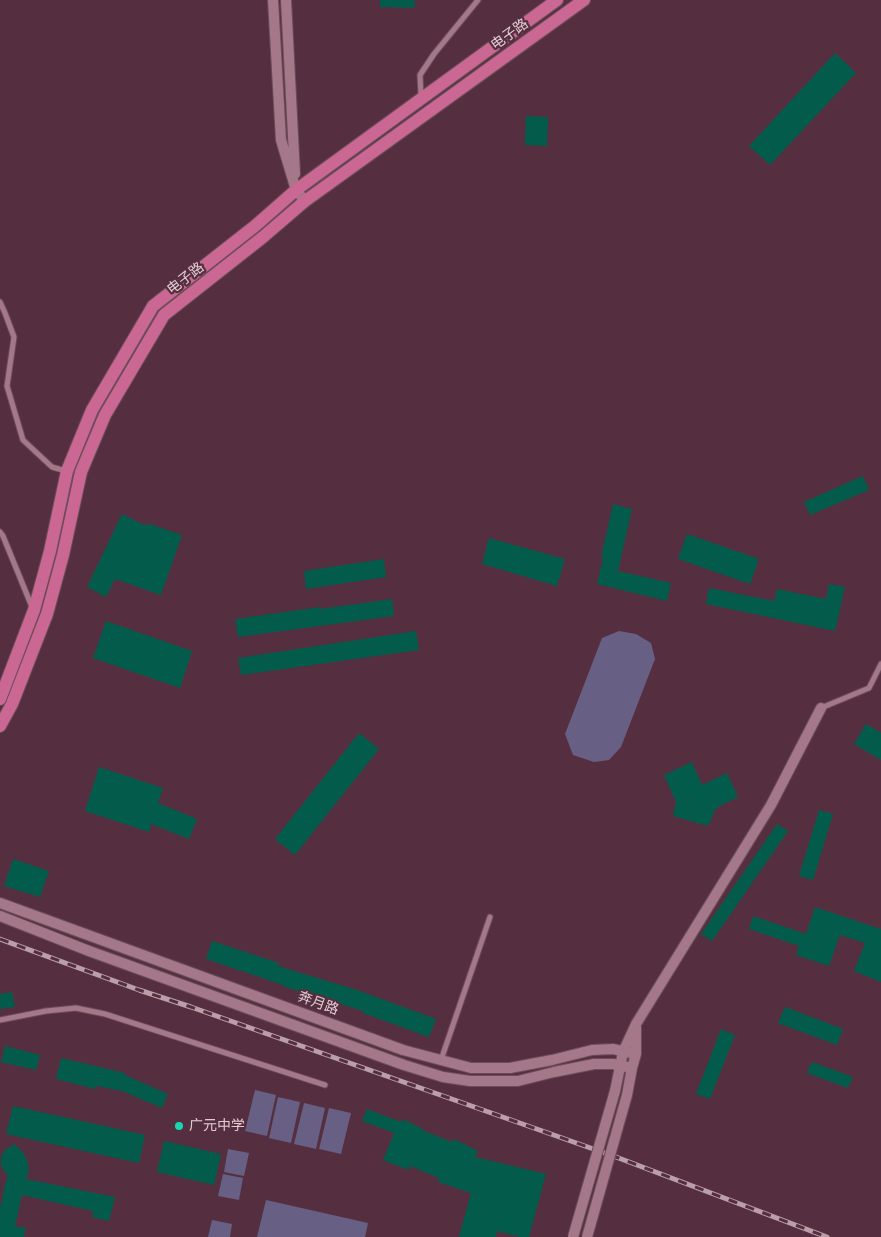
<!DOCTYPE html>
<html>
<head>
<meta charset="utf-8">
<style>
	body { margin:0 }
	canvas { display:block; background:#552f3f }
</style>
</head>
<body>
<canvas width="881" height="1237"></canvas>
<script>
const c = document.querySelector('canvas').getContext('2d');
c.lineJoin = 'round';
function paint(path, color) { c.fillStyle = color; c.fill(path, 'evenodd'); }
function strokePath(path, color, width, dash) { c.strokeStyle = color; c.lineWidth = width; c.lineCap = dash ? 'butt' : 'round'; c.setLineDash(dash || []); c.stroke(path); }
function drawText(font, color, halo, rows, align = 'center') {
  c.font = font + ' "Sofia Sans Condensed","Noto Sans SC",sans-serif'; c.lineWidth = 4.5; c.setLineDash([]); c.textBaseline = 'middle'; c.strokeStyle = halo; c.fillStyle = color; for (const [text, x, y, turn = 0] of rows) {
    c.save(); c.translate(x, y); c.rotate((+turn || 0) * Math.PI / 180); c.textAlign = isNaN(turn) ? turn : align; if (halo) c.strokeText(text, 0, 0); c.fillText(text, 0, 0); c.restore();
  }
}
paint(new Path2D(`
	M619 631 636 634 651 643 655 659 621 747 609 760 594 762 573 755 565 734 602 638Z
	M255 1090 276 1095 267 1136 245 1131Z
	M278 1097 300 1102 291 1143 269 1138Z
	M304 1103 325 1108 316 1149 294 1144Z
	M329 1108 351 1113 341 1154 319 1149Z
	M228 1149 249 1153 244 1176 224 1172Z
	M223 1174 243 1178 239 1200 218 1196Z
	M266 1200 368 1223 365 1237H257Z
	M212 1220 232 1224 230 1237H208Z`), '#675f84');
paint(new Path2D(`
	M380 0H415L414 8 380 7Z
	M835 53 856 73 770 165 749 146Z
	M526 116 548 117 547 146 525 145Z
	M863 476 869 490 810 515 804 502Z
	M613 504 632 509 618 571 671 583 667 601 597 584 603 558 601 557Z
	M122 514 146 526 147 523 182 535 161 595 115 579 106 597 87 587Z
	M687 534 759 559 750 584 678 559Z
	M489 538 565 559 557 586 482 564Z
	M384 559 386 577 306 589 304 571Z
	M829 584 845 587 835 631 706 604 709 588 774 601 777 589 826 599Z
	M392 599 394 616 238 637 235 619 320 607V609Z
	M106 621 192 651 180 688 93 658Z
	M416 631 419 650 241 675 238 658Z
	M866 724 881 733V760L854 744Z
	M359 733 379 749 295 855 275 839Z
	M692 762 702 785 727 773 738 797 716 808 708 826 673 816 676 802 664 775Z
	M99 767 163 788 158 803 197 819 189 839 151 824 149 832 85 811Z
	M819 810 833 814 813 880 799 876Z
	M777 824 788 831 712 941 701 934Z
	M13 859 49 871 40 897 4 886Z
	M815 907 881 929V982L854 971 865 943 840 935 829 966 796 955 799 946 749 929 753 916 806 934Z
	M212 941 279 963 278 966 357 990 436 1019 429 1037 363 1013V1011L282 986 283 985 206 959Z
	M12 992 15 1007 0 1009V994Z
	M785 1007 843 1029 837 1045 778 1023Z
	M721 1029 735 1035 710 1099 696 1094Z
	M5 1046 40 1055 36 1070 1 1062Z
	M61 1058 125 1073V1075L168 1094 162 1108 122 1091 96 1086 95 1089 56 1079Z
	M812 1062 853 1077 848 1088 807 1073Z
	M13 1106 145 1135 139 1163 6 1134Z
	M367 1109 401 1122 403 1119 423 1129 422 1130 452 1142 454 1139 478 1151 475 1157 546 1174 529 1237H520L497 1231 496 1237H459L471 1193 438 1182 439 1178 410 1166 408 1170 383 1160 394 1133 362 1121Z
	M164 1141 221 1154 214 1185 157 1172Z
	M14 1144 24 1153 27 1161 29 1169 26 1179 115 1197 109 1221 92 1217 93 1211 22 1195 15 1226 26 1228 24 1237H0V1208L4 1191H3L8 1175 4 1171 1 1166V1156L5 1150Z`), '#035c4b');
const street = new Path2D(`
	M421 96 420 75 434 54 478 0
	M0 302 5 313 14 337 7 386 23 440 52 467 66 471
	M0 532 3 536 32 607
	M821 708 869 688 881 664
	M0 1020 46 1011 76 1008 105 1014 325 1085
	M441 1060 490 917`);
const secondary = new Path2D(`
	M273 0 281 140 296 190 305 201
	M286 0 295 174
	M0 903 403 1050 471 1068H510L552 1060 592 1050 613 1049 636 1054
	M0 916 89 951 404 1065 443 1077 470 1081H518L554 1072 594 1064H613L632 1068
	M615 1091 623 1052 636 1024 771 805 821 708
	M627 1095 632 1068 636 1054V1027`);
const primary = new Path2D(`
	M0 699 34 610 50 551 67 471 92 410 153 306 255 226 296 190 557 0
	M0 726 12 704 47 614 63 555 81 472 105 415 164 315 263 237 305 201 584 0`);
strokePath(street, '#6c4c59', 7);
strokePath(secondary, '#6c4c59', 12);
strokePath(primary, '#6c4c59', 14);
strokePath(street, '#a47889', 5);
strokePath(secondary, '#a47889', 10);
strokePath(primary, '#ca6893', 12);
const rail = new Path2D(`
	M0 939 139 990 191 1007 616 1157 827 1237`);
strokePath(rail, '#ba9ea8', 5);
strokePath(rail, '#552f3f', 3, [9]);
const secondaryBridge = new Path2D(`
	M573 1237 615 1091
	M587 1237 627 1095`);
strokePath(secondaryBridge, '#6c4c59', 12, []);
strokePath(secondaryBridge, '#a47889', 10);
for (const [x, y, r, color] of [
	[179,1126,5,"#1ad5b2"]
]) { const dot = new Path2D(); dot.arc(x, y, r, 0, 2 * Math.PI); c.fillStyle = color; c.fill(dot); strokePath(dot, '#552f3f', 2); }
drawText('14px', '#e3cbd3', '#552f3f', [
	["电子路",510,35,-36],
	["电子路",186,279,-38],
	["奔月路",318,1004,20]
]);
drawText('14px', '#e3cbd3', '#552f3f', [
	["广元中学",189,1126]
], 'left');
</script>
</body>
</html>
